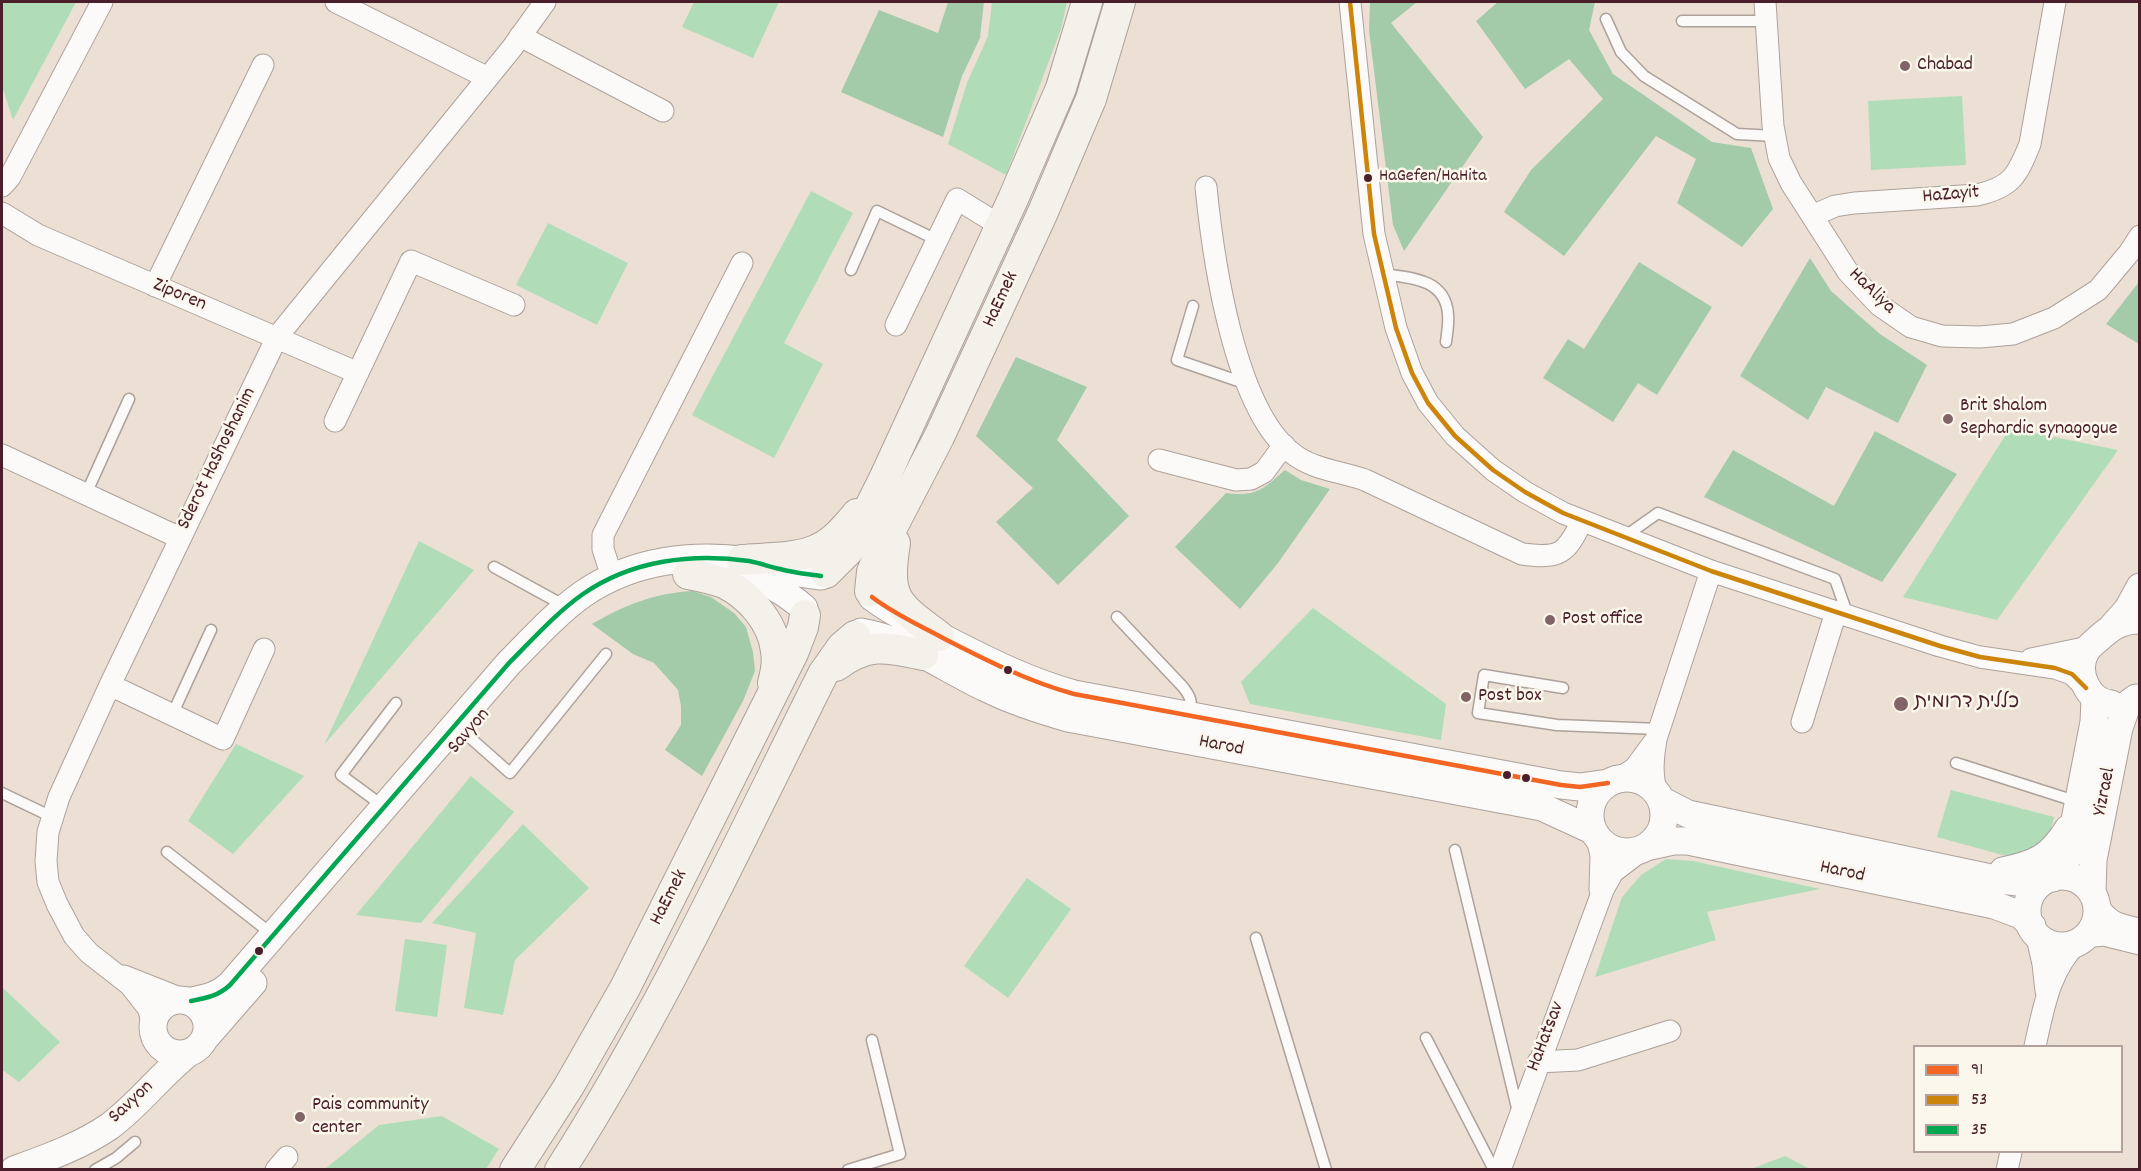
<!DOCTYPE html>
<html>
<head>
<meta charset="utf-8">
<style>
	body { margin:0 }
	#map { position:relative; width:2141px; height:1171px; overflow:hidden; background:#ebe0d3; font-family:Dekko,sans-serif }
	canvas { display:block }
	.frame { position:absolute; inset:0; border:3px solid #4a1f2b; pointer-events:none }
	.legend { position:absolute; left:1913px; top:1045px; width:210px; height:108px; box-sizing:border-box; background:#fbf7ec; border:2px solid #b4a19f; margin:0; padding:8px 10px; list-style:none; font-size:18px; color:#4a1f2b }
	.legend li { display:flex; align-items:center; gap:12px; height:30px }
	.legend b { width:30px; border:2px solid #b4a19f }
</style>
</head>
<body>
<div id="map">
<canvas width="2141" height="1171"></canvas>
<div class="frame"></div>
<ul class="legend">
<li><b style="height:8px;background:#f26522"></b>91</li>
<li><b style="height:8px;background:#cc840b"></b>53</li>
<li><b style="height:8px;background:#00a651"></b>35</li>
</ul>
</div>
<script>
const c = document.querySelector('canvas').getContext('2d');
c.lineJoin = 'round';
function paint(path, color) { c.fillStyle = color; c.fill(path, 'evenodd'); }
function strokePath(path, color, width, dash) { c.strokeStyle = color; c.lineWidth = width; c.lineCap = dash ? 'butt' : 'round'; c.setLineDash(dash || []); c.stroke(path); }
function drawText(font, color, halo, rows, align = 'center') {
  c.font = font + ' Dekko,"Playpen Sans Hebrew",sans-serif'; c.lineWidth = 5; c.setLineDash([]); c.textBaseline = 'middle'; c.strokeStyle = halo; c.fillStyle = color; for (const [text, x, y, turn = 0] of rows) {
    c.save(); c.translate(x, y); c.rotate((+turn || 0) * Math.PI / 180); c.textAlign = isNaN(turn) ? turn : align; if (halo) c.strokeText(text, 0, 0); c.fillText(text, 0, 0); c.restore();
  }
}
paint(new Path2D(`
	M2 2H76L13 120 2 86Z
	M694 2H779L753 58 682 27Z
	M992 2H1067L1061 29 1006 175 948 144 967 83 988 36Z
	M1962 96 1966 165 1871 170 1868 101Z
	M811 191 853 213 784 343 823 364 774 458 692 415Z
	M548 223 628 263 597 325 516 285Z
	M2010 428 2118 450 1997 620 1903 597Z
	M419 541 474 570 324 745Z
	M1313 608 1446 704 1441 740 1250 704 1241 682Z
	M236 744 304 776 233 854 188 821Z
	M471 776 514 812 421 923 356 915Z
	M1951 790 2054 817 2050 833 2033 853 2006 856 1937 837Z
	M523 824 589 888 515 960 503 1015 464 1008 476 933 432 923Z
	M1666 859 1693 861 1820 889 1707 912 1716 940 1595 977 1622 897 1641 875Z
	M1027 878 1071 909 1008 998 964 966Z
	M405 939 447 945 437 1017 395 1011Z
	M2 987 60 1042 19 1082 4 1071 2 1072Z
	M442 1116 499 1149 486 1169H325L379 1125Z
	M1785 1156 1810 1169H1751Z`), '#b0ddb8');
paint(new Path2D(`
	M948 2H984L980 38 962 76 943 137 841 92 879 10 938 33Z
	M1370 2H1417L1391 23 1483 137 1404 251 1393 225 1369 30Z
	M1498 2H1595L1589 30 1613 74 1712 142 1751 148 1773 209 1742 247 1677 203 1696 159 1656 136 1564 256 1504 212 1531 170 1603 99 1569 59 1525 89 1476 21Z
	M1810 258 1831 291 1880 334 1927 365 1898 423 1826 387 1808 420 1740 376Z
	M1639 262 1712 307 1657 395 1638 383 1613 422 1543 378 1568 339 1584 349Z
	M2139 282V344L2106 324Z
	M1016 357 1087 387 1057 440 1129 516 1058 585 996 522 1033 488 976 436Z
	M1875 431 1957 474 1882 582 1704 497 1733 450 1834 506Z
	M1285 470 1301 480 1330 489 1278 563 1240 609 1175 547 1226 493C1257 497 1263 489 1285 470Z
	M693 591 711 597 734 613 746 627 753 652 755 671 743 701 702 776 665 750 681 725V706L678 690 654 663 633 654 592 624C625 605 654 593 693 591Z`), '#a3cba9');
const service = new Path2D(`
	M1606 19 1621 52 1644 76 1737 134 1775 136
	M1682 21H1766
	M851 270 877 211 937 240
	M1383 274C1410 278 1445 278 1448 314 1449 323 1447 333 1446 342
	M1193 306 1177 360 1247 384
	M86 494 129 399
	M1624 537 1658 513 1835 579 1848 616
	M494 567 565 606
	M1117 617 1183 687C1190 696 1193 702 1189 713
	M1563 688 1484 675 1478 713 1557 725 1659 729
	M172 715 211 630
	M467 735 510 773 606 654
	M1956 763 2078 802
	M2 793 52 817
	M383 806 341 775 396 703
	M1455 850 1518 1112
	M167 852 273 935
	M1256 938 1326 1170
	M1426 1038 1494 1170
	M95 1170 116 1158 135 1142
	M848 1170 900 1154 872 1040`);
const minor = new Path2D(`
	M336 2 486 77
	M1350 2 1374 234 1396 328 1412 373 1428 403 1455 436 1493 470 1525 492 1563 513 1711 571 1940 646 1980 657 2055 668 2072 674 2086 688
	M1765 2 1773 126 1779 158 1791 183 1848 272 1879 305 1911 327 1942 336 1980 337 2013 334 2054 318 2098 290 2129 253 2140 236
	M520 36 663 111
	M2 186 10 177 102 2
	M1206 187C1213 258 1234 408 1292 453 1313 470 1340 471 1365 480L1522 554C1560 559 1566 554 1582 521
	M2 213 38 235 358 373
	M1812 216 1835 206 1854 203 1977 195C2012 187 2017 176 2030 144L2055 2
	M155 286 263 65
	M896 325 957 199 1001 226
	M335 421 411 261 514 305
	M2 455 180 538
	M1159 460 1236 480 1251 479 1264 472 1284 445
	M612 577 603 549V535L742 263
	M2031 659 2089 647
	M110 685 223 739 264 649
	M1802 722 1836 612
	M1619 779 1635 768 1654 742
	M1657 793C1651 775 1653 758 1656 739L1711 571
	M1597 839 1601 855 1600 890
	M2096 902C2108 923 2117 924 2139 929
	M2036 933 2043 964 2046 991
	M2084 937 2104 935 2140 944
	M124 976 182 999
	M153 1023 148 1008 130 985 89 953 74 936 57 904 48 882 46 861 48 832 59 797 110 685 277 337 512 48 545 2
	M2035 1046C2044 1007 2049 970 2079 941
	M1538 1062 1578 1060 1670 1031
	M276 1170 287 1157
	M1500 1170 1603 890 1613 872 1642 850
	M2007 1170 2011 1152`);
const tertiary = new Path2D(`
	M740 576C765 579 785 592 804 608
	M872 597C894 614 919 625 943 638 986 660 1027 681 1074 694L1561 785 1580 787 1608 783
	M2113 626 2128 609 2140 587
	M861 632C906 639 945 669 986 688 1012 701 1040 710 1068 718L1542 807 1592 830
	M2111 704C2088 702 2075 673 2085 653 2088 647 2093 643 2098 639 2111 627 2121 620 2140 620
	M1590 815a37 37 0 1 1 74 0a37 37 0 1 1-74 0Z
	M1661 800 1688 814 2000 880 2027 883 2047 879
	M1646 847 1673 841H1688L1994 905 2021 915 2032 926
	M2003 871C2036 864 2050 858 2068 829
	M2027 911a35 35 0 1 1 70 0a35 35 0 1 1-70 0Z
	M2053 878 2063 867 2068 856 2094 722 2095 699
	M2092 891 2093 860 2119 728 2127 705 2136 698
	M153 1027a27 27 0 1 1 54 0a27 27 0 1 1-54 0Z
	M191 1001C207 998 218 996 230 985L509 663C533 639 556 613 583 594 632 560 692 553 749 561 760 563 770 567 780 569 794 573 808 574 821 576
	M206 1037 253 983
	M14 1170C47 1158 81 1146 110 1126 138 1105 160 1076 187 1054`);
const secondary = new Path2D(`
	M895 543C886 599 896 604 939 636
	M742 560C764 558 798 559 818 549 834 542 846 527 857 514
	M826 573 848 551 883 481 1013 199 1061 88 1087 2
	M688 574C699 576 712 579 724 583 749 595 773 622 776 651 778 662 776 672 773 683
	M870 591 872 572 883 545 939 437 1043 212 1074 139 1091 99 1120 2
	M836 666C868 642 886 647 923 655
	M515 1170 569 1086 625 988 793 653 803 627 805 615
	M560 1170C661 1012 739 842 823 674L842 647 855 636`);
strokePath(service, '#ada19b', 13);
strokePath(minor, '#ada19b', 23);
strokePath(tertiary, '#ada19b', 29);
strokePath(secondary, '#ada19b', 32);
strokePath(service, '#fcfaf8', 10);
strokePath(minor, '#fcfaf8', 21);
strokePath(tertiary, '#fcfaf8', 27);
strokePath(secondary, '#f4f0ea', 30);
strokePath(new Path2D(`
	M872 597C894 614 919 625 943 638 986 660 1027 681 1074 694L1561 785 1580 787 1608 783`), '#f26522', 4.5);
strokePath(new Path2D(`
	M1350 2 1374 234 1396 328 1412 373 1428 403 1455 436 1493 470 1525 492 1563 513 1711 571 1940 646 1980 657 2055 668 2072 674 2086 688`), '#cc840b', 4.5);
strokePath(new Path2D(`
	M191 1001C207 998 218 996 230 985L509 663C533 639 556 613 583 594 632 560 692 553 749 561 760 563 770 567 780 569 794 573 808 574 821 576`), '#00a651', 4.5);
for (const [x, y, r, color] of [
	[1905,66,6,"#826366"],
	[1368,178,5,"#4a1f2b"],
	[1948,419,6,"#826366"],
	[1550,620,6,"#826366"],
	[1008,670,5,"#4a1f2b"],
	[1466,697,6,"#826366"],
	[1901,704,8,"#826366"],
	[1507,775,5,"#4a1f2b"],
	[1526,778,5,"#4a1f2b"],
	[259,951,5,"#4a1f2b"],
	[300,1117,6,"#826366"]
]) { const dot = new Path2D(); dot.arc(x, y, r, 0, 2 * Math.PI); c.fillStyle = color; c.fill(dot); strokePath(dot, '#fbf7ec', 2); }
drawText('18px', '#4a1f2b', '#fbf7ec', [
	["HaGefen/HaHita",1379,178]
], 'left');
drawText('20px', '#4a1f2b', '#fbf7ec', [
	["Chabad",1917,66],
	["Brit Shalom",1960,407],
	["Sephardic synagogue",1960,430],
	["Post office",1562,620],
	["Post box",1478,697],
	["כללית דרומית",1914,704],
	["Pais community",312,1106],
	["center",312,1129]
], 'left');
drawText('20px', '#4a1f2b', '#fbf7ec', [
	["HaZayit",1951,196,-5],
	["HaAliya",1871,292,44],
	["Ziporen",179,296,23],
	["HaEmek",1002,300,-65],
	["Sderot HaShoshanim",218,459,-64],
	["Savyon",470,732,-49],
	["Harod",1221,747,11],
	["Yizrael",2106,792,-79],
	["Harod",1842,873,12],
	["HaEmek",670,898,-63],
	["HaHatsav",1547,1037,-69],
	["Savyon",132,1103,-43]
]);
</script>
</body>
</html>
